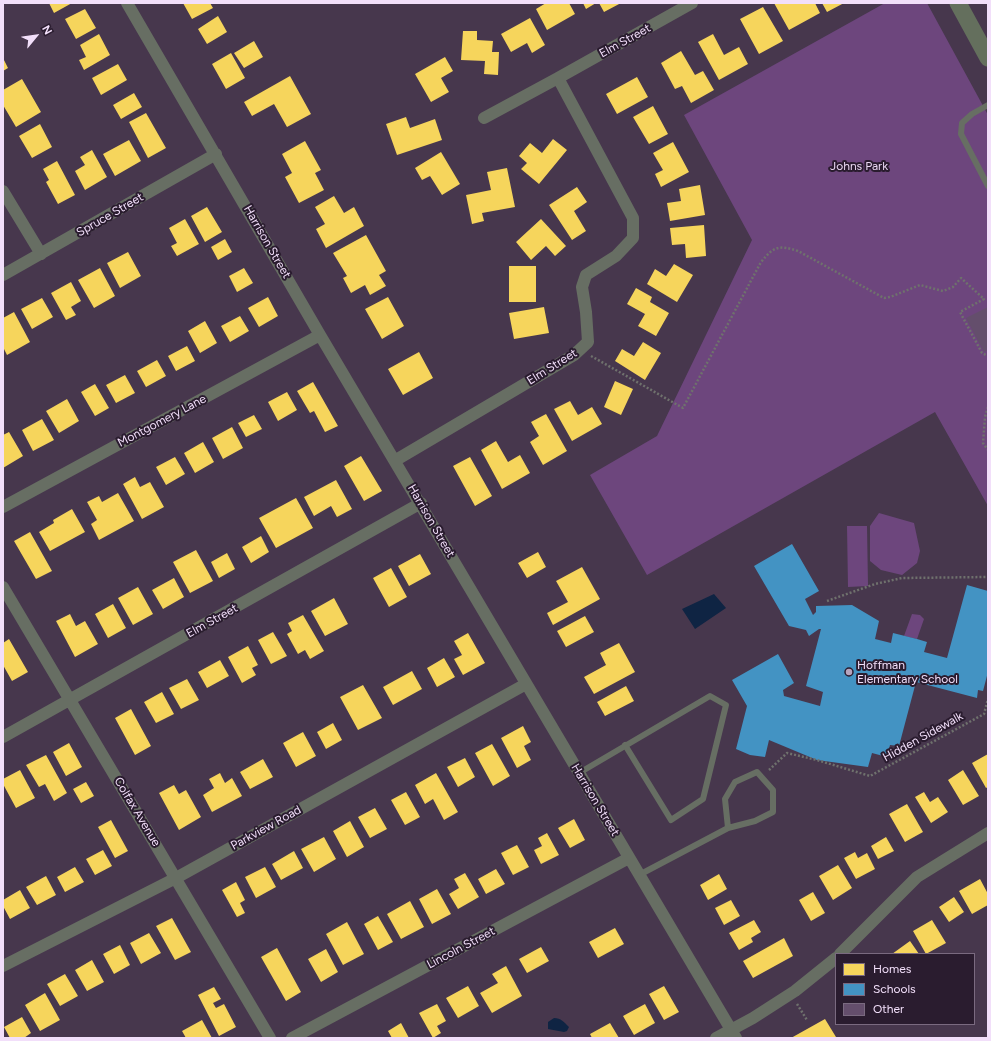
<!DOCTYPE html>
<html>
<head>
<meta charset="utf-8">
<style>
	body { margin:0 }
	#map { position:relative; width:991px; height:1041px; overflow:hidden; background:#47374d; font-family:Figtree,sans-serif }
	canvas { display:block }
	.frame { position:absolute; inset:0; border:4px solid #f2dffa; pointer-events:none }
	.legend { position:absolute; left:835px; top:953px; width:140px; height:72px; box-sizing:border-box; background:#2a1c2f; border:1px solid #7a6a80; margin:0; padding:5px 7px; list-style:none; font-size:12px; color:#f2dffa }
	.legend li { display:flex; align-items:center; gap:8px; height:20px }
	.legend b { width:20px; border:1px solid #7a6a80 }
	.north { position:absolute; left:16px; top:16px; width:40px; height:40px; -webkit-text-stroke:3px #2a1c2f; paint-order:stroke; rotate:61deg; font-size:11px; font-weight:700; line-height:16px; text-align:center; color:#f2dffa }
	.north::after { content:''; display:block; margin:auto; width:14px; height:18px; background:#f2dffa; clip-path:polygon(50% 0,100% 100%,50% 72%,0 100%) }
</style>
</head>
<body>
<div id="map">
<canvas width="991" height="1041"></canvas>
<div class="frame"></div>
<ul class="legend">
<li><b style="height:11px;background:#f6d55c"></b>Homes</li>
<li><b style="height:11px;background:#4393c3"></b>Schools</li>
<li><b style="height:11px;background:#644e6c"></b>Other</li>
</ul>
<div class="north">N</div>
</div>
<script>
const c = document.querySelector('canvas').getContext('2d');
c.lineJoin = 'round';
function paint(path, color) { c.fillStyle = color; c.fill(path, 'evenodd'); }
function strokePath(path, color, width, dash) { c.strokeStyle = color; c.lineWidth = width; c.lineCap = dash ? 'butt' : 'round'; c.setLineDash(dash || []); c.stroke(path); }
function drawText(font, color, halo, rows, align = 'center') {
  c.font = font + ' Figtree,sans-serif'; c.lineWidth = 4; c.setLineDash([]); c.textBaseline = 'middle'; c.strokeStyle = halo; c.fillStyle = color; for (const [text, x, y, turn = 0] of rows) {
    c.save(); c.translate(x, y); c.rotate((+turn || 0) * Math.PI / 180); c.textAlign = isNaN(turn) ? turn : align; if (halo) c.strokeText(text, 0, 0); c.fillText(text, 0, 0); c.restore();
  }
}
paint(new Path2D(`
	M885 3H927L988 115V506L935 412 647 575 590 475 657 436 752 240 684 115Z
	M879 513 914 523 920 551 917 563 902 575 881 570 870 561V526Z
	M847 526H867L868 586 848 587Z
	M912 614 920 615 924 619 917 639 904 636Z`), '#6d467d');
paint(new Path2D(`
	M714 594 726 608 695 629 682 609Z
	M554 1018C561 1018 564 1022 569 1027L567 1031 564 1032 548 1029V1022Z`), '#0f2443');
paint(new Path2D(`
	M49 3H72L54 13Z
	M183 3H210L213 8 192 19Z
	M546 3H569L575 14 547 30 536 9Z
	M583 3H596L586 9Z
	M599 3H621L604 12Z
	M774 3H815L820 13 789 30Z
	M822 3H844L827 12Z
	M763 7 783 41 759 54 740 19Z
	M85 9 96 28 76 39 65 19Z
	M218 16 227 32 207 44 198 29Z
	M530 18 545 45 532 53 527 43 511 52 501 34Z
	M463 31H477V40L493 41 492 52H499L498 75 484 74 485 61 461 60Z
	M99 34 110 55 84 70 79 60 86 57 80 45Z
	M713 34 724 55 739 47 748 64 719 80 698 42Z
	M254 41 263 57 244 68 234 53Z
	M681 51 695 75 703 71 714 90 691 103 682 86 675 89 661 63Z
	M231 53 245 78 226 89 212 64Z
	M445 57 453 71 441 78 449 92 431 102 415 74Z
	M3 58 8 68 3 71Z
	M118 64 127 80 101 95 92 78Z
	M290 76 311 114 287 127 274 104 252 116 244 102Z
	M637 77 648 97 617 114 606 94Z
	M22 79 41 112 16 127 3 105V90Z
	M134 93 142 107 121 119 113 105Z
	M653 106 668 134 649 144 633 117Z
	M146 113 166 148 148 158 129 122Z
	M406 117 410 128 435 119 442 140 397 155 386 124Z
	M40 124 52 147 32 158 19 136Z
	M553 139 567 150 539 184 521 169 527 163 519 156 530 143 542 153Z
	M129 140 141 161 115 176 103 154Z
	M305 141 321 170 315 173 324 190 299 203 285 177 292 173 282 154Z
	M673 142 689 172 661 187 655 174 663 170 653 153Z
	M92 150 107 177 85 190 75 171 85 165 80 157Z
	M441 152 460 184 442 195 430 176 422 180 415 168Z
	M57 161 75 195 58 204 46 182 49 180 43 169Z
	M507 168 515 207 482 213 484 221 472 224 466 195 491 190 487 172Z
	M700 185 705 215 670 221 667 203 681 201 679 189Z
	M577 187 587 202 574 211 586 231 572 240 549 205Z
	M334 196 344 213 354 207 364 226 326 248 316 229 325 224 315 207Z
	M207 207 222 232 205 242 191 216Z
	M185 219 199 244 177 256 171 246 177 243 169 228Z
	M541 219 566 246 555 256 546 246 531 260 516 242Z
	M704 225 706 256 686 258 685 244 672 245 670 228Z
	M366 235 386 271 379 275 386 286 370 295 365 285 351 293 343 278 347 276 333 253Z
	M225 239 232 252 218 260 211 247Z
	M128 252 141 276 120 288 107 263Z
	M674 264 693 275 677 302 647 284 655 269 666 276Z
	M509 266H536V302H509Z
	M100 268 115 296 94 308 78 280Z
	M244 268 253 283 237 292 229 276Z
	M71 282 81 301 71 307 76 315 66 320 51 293Z
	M636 288 652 297 650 302 669 313 656 336 638 326 645 314 627 304Z
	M268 297 278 316 259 327 248 308Z
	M388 297 404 326 382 339 365 309Z
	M42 298 53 317 32 329 21 309Z
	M544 307 549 333 514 339 509 313Z
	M14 312 30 342 7 355 3 347V318Z
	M240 316 249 331 230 342 221 326Z
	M205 321 217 343 200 353 188 331Z
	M643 342 661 353 645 380 615 361 622 349 634 356Z
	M187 346 195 361 176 371 168 356Z
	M419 352 433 378 403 395 388 369Z
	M157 360 166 376 146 387 137 371Z
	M125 375 135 393 116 403 106 385Z
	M615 381 633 389 621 415 604 407Z
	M313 382 338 426 325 432 314 411 310 413 297 391Z
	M95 384 109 408 95 416 81 392Z
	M287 392 297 410 278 421 268 402Z
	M67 399 79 421 59 433 46 411Z
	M570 401 578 415 592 407 602 424 572 441 554 409Z
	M546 414 567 451 543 465 530 442 539 436 531 422Z
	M254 415 262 429 246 437 238 423Z
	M42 419 54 440 33 451 22 430Z
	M232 427 243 448 223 459 212 438Z
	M9 432 23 456 3 468V435Z
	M496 441 508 462 520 455 530 473 502 489 481 450Z
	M203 442 214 462 195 473 184 453Z
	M361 456 382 491 364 501 344 466Z
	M175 457 185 474 166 485 156 467Z
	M470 457 492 496 475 506 453 466Z
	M135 477 140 487 150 482 164 507 142 519 123 484Z
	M336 480 352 509 337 517 331 506 314 516 304 497Z
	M118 493 134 521 99 540 91 524 97 520 87 502 99 496 102 502Z
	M296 498 313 528 276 548 259 518Z
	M72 509 85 532 50 551 39 532 54 523 53 520Z
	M30 532 52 571 36 579 14 541Z
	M261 536 269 552 251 563 242 547Z
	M196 550 213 581 190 593 173 562Z
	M538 552 546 567 527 578 518 563Z
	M227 553 235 569 219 578 211 562Z
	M420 554 431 574 409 586 398 566Z
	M582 567 600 599 553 625 547 613 568 602 556 581Z
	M391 568 407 597 389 607 373 578Z
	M174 578 184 597 163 609 152 590Z
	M138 587 153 614 133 625 118 598Z
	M334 598 348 624 325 636 311 611Z
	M113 604 126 628 108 638 95 614Z
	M70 614 76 626 85 621 98 644 75 657 56 621Z
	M303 615 324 651 310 659 305 650 298 654 287 634 292 631 288 623Z
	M585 616 594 632 566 647 557 631Z
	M273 632 287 656 271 664 258 640Z
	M468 633 485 663 463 675 454 659 462 655 454 641Z
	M9 639 28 672 12 681 3 665V643Z
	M619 643 635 672 594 694 584 677 606 665 600 653Z
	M248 646 258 665 252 668 256 675 242 683 228 657Z
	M444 658 455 677 437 687 427 668Z
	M220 660 229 676 207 688 198 672Z
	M412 671 422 689 393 705 383 687Z
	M187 679 199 700 181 709 169 688Z
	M363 685 382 718 358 730 340 697Z
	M626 686 634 701 605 716 597 702Z
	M162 692 174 714 156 723 144 702Z
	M131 709 151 746 135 755 115 718Z
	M333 723 342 740 326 749 317 732Z
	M523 726 531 742 524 746 531 760 517 768 501 738Z
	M303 732 316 756 296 767 283 743Z
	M69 743 82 767 66 776 53 752Z
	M492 744 510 776 493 786 475 753Z
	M988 754V787L986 788 972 763Z
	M46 755 67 793 54 801 45 784 39 787 26 765Z
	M465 758 475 777 458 787 447 767Z
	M263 759 273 777 250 789 240 772Z
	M20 770 35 798 16 808 3 784V779Z
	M963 770 979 796 963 805 948 780Z
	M220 773 225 783 232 778 242 796 212 812 203 795 214 788 209 779Z
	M436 773 458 812 444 820 433 799 425 804 415 785Z
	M86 782 94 796 81 803 73 789Z
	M174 785 179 794 186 790 201 817 179 830 159 793Z
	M406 792 420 817 405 825 391 800Z
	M924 792 930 802 938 797 948 812 931 823 915 797Z
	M907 804 923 832 905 842 889 814Z
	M375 808 387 829 370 838 358 817Z
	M574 819 585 840 570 848 558 828Z
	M111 820 128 851 115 858 98 827Z
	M350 821 364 847 347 857 333 831Z
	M547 833 559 855 541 864 534 850 542 846 538 838Z
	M324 837 336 859 314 872 301 849Z
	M886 837 894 851 878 859 871 846Z
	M517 845 529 867 513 875 501 853Z
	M103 850 112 866 95 875 86 859Z
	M294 851 303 868 281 880 272 864Z
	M855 852 858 858 867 853 875 869 856 879 844 858Z
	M838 865 852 888 833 900 819 876Z
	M75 867 84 882 65 892 57 877Z
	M265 867 276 887 256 898 245 877Z
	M496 869 505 884 486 894 478 879Z
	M465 873 479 897 458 909 449 894 459 888 454 879Z
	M719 874 727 889 708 900 700 885Z
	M46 876 56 895 37 905 26 887Z
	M980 879 988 894V905L972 914 959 891Z
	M236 882 245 900 240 903 245 913 237 917 222 890Z
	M437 889 451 914 432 924 419 899Z
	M20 890 30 908 10 919 3 906V900Z
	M813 892 825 913 811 921 799 900Z
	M954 897 964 912 949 922 939 907Z
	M731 900 740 916 724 925 715 908Z
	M410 901 424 927 401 939 387 914Z
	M378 916 393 942 378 950 364 924Z
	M172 918 191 952 175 960 156 926Z
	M754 920 761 932 751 938 753 942 739 950 729 933Z
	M932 920 946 943 926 954 913 931Z
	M347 922 364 954 343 965 326 934Z
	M615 928 624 944 598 958 589 942Z
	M149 933 161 953 141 964 130 943Z
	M784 938 793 956 753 978 743 961Z
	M910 941 919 954H892Z
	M120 945 130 965 114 974 103 954Z
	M541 947 549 961 527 973 519 959Z
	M277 948 301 992 286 1001 261 957Z
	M326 949 338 972 321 982 308 959Z
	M92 960 104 982 87 991 75 970Z
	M506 966 522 996 492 1013 480 993 498 983 492 974Z
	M65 974 78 996 60 1006 47 984Z
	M468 986 479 1006 458 1018 446 998Z
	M664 986 679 1012 664 1020 649 994Z
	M214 987 221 999 213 1003 216 1008 224 1004 236 1027 219 1036 198 995Z
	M45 993 60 1020 40 1031 25 1005Z
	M437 1004 446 1021 437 1026 441 1033 433 1038 419 1013Z
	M645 1004 655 1023 634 1035 623 1016Z
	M22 1017 31 1033 24 1038H10L4 1027Z
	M825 1019 836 1037 834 1038H791Z
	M202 1020 212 1038H186L182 1031Z
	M401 1023 409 1038H392L388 1031Z
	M610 1023 619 1038H592L590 1034Z`), '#f6d55c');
paint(new Path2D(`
	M792 544 819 591 805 599 813 615 816 612V606L852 605 879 621 875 639 891 643 893 633 917 639 927 642 924 652 947 658 967 585 988 591V672L983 691 978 690 977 698 916 682 899 746 890 745 887 757 872 753 868 767 817 760 769 740 765 757 750 755 736 749 747 706 732 680 778 654 794 683 783 690 784 696 820 706 823 692 806 686 821 629H819L809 636 806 630 789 626 754 566Z`), '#4393c3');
paint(new Path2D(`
	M988 307V350L984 352 966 318Z`), '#644e6c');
strokePath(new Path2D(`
	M591 356 683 408 761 262C774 246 779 245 798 251L884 298 890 297 920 285 943 291 953 287 961 278 984 299 960 312 982 353 988 356
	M988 407 985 417 983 443 988 450
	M827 601 875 584 902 578 988 577
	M769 770 787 753 817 760 870 776 984 714 988 699
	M797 1004 807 1020`), '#6f716d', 2.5, [2, 2]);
strokePath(new Path2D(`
	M988 105 972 114 962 123 961 134 988 186
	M579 773 710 696 726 705 703 799 671 820 625 745
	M639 875 728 828 755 821 773 812V790L757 772 735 782 725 799 728 828`), '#676e63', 6);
strokePath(new Path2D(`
	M127 3 320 335 736 1038
	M484 118 558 78
	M3 191 41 254
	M3 275 216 154
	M396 460 574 355 588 342 586 312 582 287 586 275 616 256 633 238V218L558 78 692 3
	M3 507 320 335
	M3 587 270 1038
	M3 737 421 503
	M840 954 917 877 988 833
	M3 966 176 878 526 684
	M292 1038 629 858
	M716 1038 753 1018 795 991 836 958`), '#676e63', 12);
strokePath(new Path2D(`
	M958 3 988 58`), '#646f5d', 17);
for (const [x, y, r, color] of [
	[849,672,4,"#b6a4bd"]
]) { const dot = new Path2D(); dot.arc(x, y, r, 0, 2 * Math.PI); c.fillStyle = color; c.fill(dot); strokePath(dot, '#2a1c2f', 1.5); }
drawText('12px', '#f2dffa', '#2a1c2f', [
	["Elm Street",625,41,-29],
	["Spruce Street",110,215,-30],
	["Harrison Street",267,242,60],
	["Elm Street",552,367,-32],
	["Montgomery Lane",162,421,-28],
	["Harrison Street",431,521,60],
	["Elm Street",212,621,-29],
	["Hidden Sidewalk",923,737,-29],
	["Harrison Street",595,800,59],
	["Colfax Avenue",137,812,59],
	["Parkview Road",266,828,-29],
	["Lincoln Street",461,948,-28]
]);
drawText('12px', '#ead8f2', '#2a1c2f', [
	["Johns Park",859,166]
]);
drawText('12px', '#f2dffa', '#2a1c2f', [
	["Hoffman",857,665],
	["Elementary School",857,679]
], 'left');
</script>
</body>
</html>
